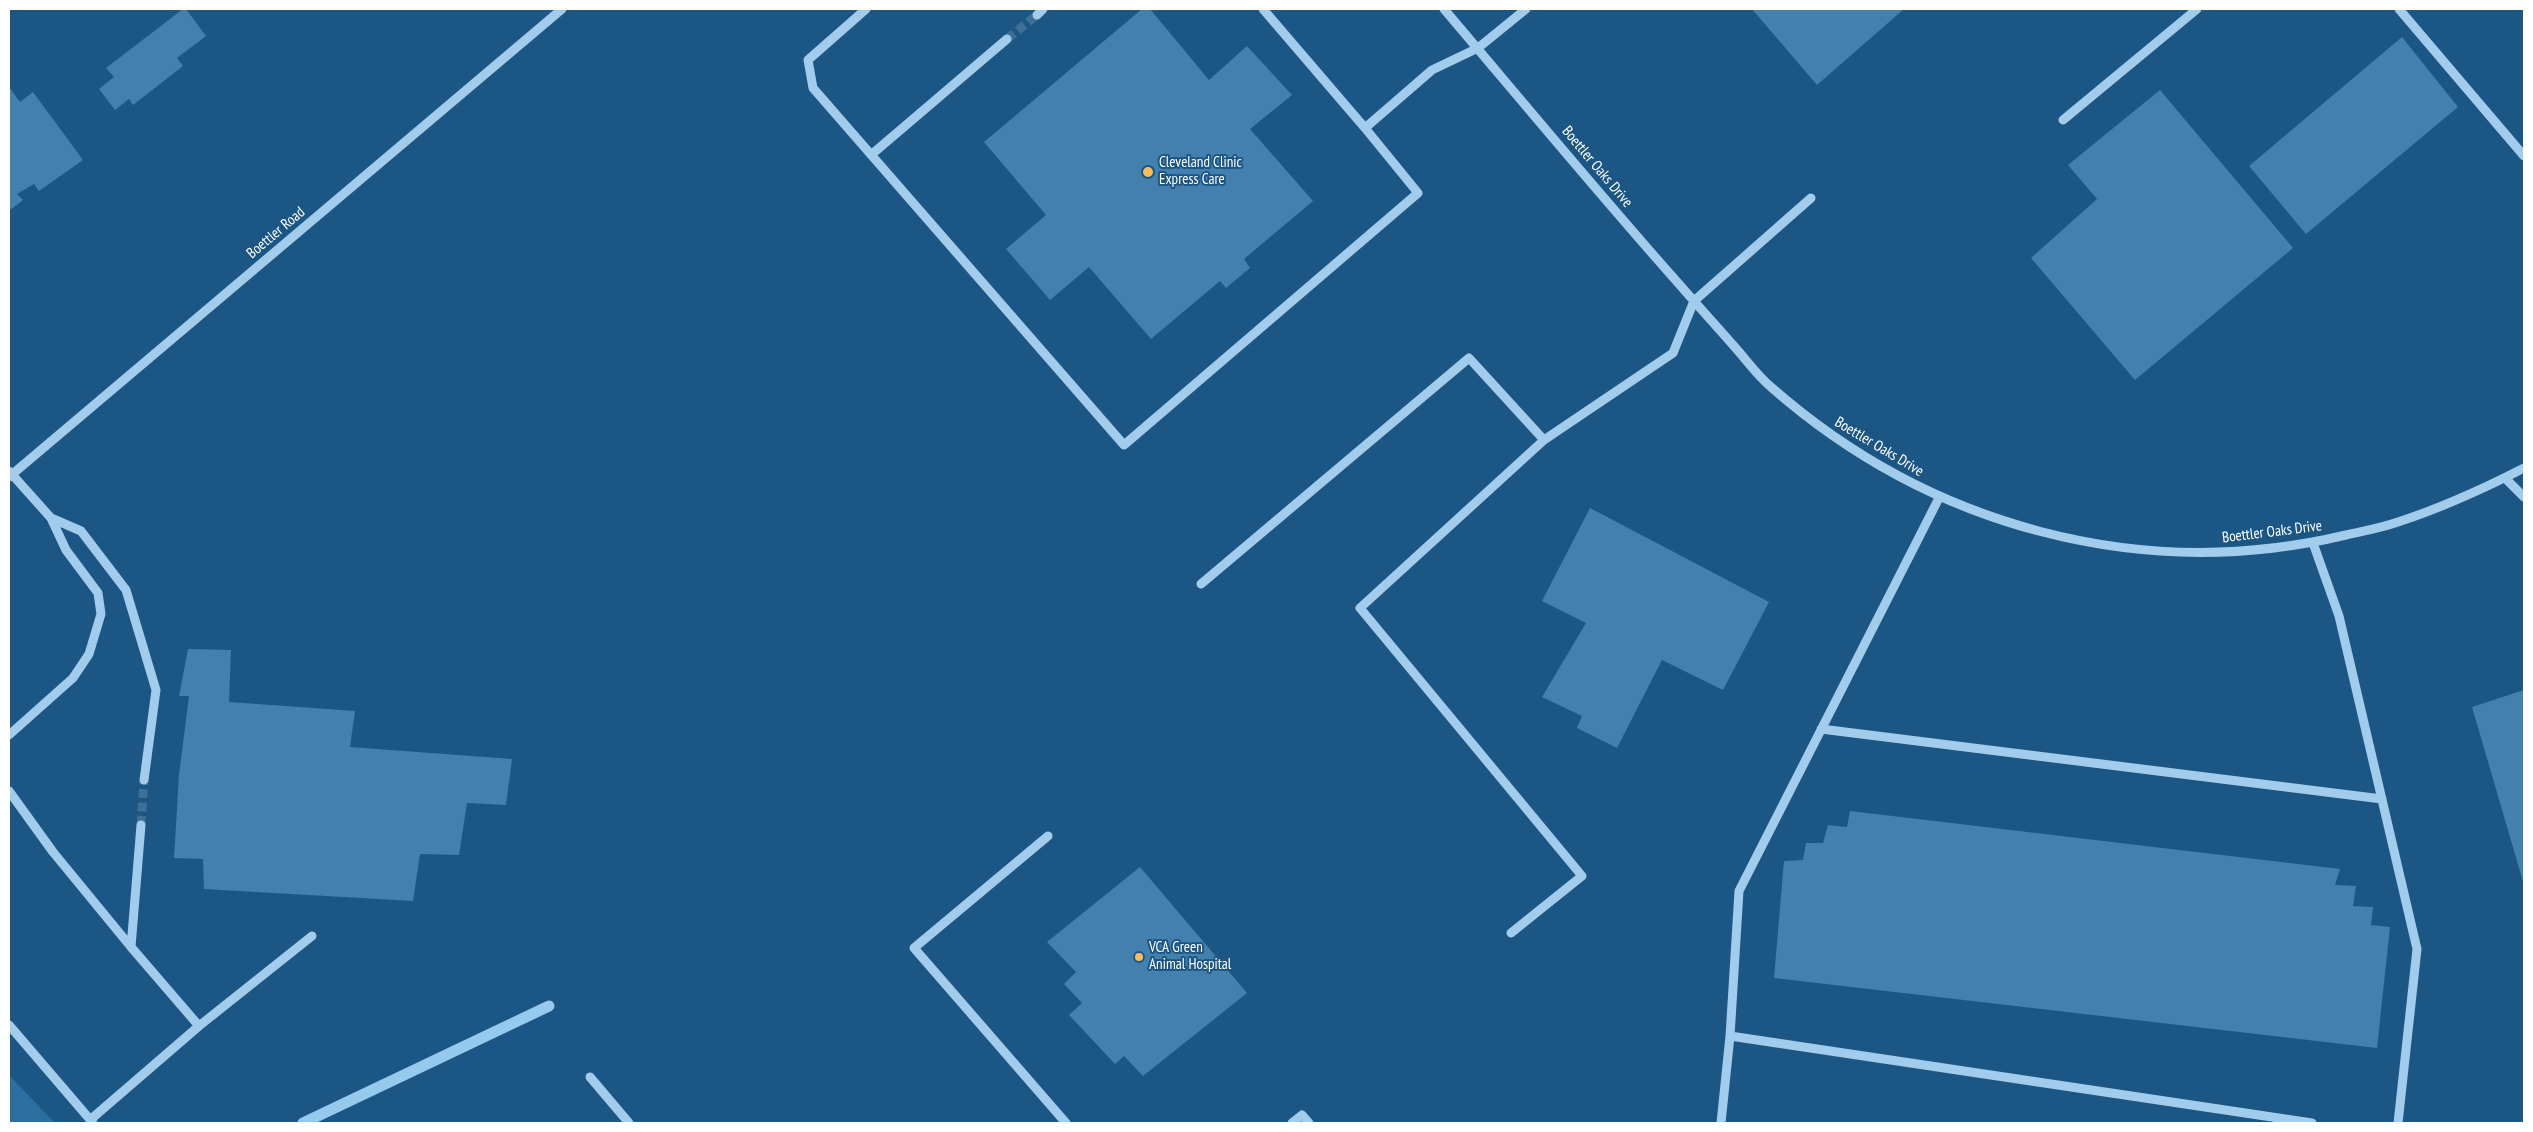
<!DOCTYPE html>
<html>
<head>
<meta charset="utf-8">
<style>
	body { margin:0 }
	#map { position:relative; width:2533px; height:1132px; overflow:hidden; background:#1c5684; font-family:"PT Sans Narrow",sans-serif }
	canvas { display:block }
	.frame { position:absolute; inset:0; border:10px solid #fff; pointer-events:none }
</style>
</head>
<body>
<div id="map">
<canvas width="2533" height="1132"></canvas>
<div class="frame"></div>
</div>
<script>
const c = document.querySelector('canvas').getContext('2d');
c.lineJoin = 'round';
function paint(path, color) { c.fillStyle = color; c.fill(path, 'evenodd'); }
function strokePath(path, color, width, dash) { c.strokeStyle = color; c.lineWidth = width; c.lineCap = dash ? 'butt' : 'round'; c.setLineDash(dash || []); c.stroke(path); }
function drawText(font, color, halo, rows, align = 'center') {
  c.font = font + ' "PT Sans Narrow",sans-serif'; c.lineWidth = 4; c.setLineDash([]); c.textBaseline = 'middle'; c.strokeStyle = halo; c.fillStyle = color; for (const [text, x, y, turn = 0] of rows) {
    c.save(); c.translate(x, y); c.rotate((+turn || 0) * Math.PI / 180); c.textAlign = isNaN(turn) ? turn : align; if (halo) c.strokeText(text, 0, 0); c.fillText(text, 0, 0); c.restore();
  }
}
paint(new Path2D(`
	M9 1075 55 1123H9Z`), '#2b6fa1');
strokePath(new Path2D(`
	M303 1123 549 1006`), '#95c9ed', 11);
paint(new Path2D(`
	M183 9H186L206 36 177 58 183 66 133 105 129 99 115 110 99 89 114 77 106 68Z
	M1142 9H1150L1209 80 1247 46 1292 95 1250 129 1313 201 1244 259 1250 268 1226 288 1220 281 1151 339 1089 267 1050 300 1006 249 1046 215 984 142Z
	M1752 9H1904L1817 85Z
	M2402 37 2458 107 2306 234 2249 166Z
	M9 87 20 102 33 92 83 160 39 191 34 184 17 194 23 200 9 211Z
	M2160 90 2293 248 2135 380 2031 258 2097 199 2068 165Z
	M1590 508 1769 602 1723 690 1662 660 1617 748 1577 728 1582 716 1542 697 1586 623 1542 601Z
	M188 649 231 650 229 702 355 711 350 747 512 759 506 805 467 803 459 855 420 854 413 901 204 889 203 859 174 858 179 775 189 696H179Z
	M2524 690V885L2472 707Z
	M1850 811 2340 869 2335 885 2356 886 2353 906 2373 907 2371 925 2390 927 2377 1048 1774 978 1784 861 1803 860 1806 843H1823L1828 825 1847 827Z
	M1140 867 1247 993 1143 1076 1124 1056 1115 1064 1069 1015 1082 1003 1064 984 1076 972 1047 942Z`), '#4480ad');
strokePath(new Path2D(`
	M1007 39 1037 15
	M141 825 144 780`), '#3e6f96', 9, [9, 4.5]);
strokePath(new Path2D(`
	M866 9 808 60 813 88 1124 445 1418 193 1365 128 1432 70 1478 48 1526 9
	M1263 9 1365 128
	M1444 9C1522 101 1599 194 1679 284 1699 307 1720 330 1740 353 1750 365 1759 377 1771 387 1929 526 2140 584 2346 535 2363 531 2381 528 2398 522 2441 508 2483 489 2524 468
	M2399 9 2524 156
	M1037 15 1043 9
	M2063 120 2197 9
	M871 155 1007 39
	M9 471 51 518
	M9 477 562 9
	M2505 478 2524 497
	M2313 543 2339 616 2417 949 2398 1123
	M1201 584 1469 358 1544 440
	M1821 729 2382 799
	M9 735 73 678 89 654 101 614 98 593 66 550 51 518 81 531 126 590 156 690 144 780
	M9 791 53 852 131 947 141 825
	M1048 836 914 948 1066 1123
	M1511 933 1582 876 1360 608 1544 440 1673 353 1694 301 1811 198
	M9 1025 93 1123
	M199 1026 312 936
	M1730 1036 2312 1123
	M590 1077 629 1123
	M90 1120 199 1026 131 947
	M1292 1123 1302 1115 1309 1123
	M1721 1123 1730 1036 1739 891 1940 496`), '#a2cceb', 9);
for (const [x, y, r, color] of [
	[1148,172,6,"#fcbb5f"],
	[1139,957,5,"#fcbb5f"]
]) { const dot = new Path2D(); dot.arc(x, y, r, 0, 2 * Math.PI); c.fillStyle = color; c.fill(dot); strokePath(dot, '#1c5684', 2); }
drawText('15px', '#fff', '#1c5684', [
	["Cleveland Clinic",1159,163],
	["Express Care",1159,180],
	["VCA Green",1149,948],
	["Animal Hospital",1149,965]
], 'left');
drawText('15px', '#fff', '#1c5684', [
	["Boettler Oaks Drive",1597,167,50],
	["Boettler Road",276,233,-40],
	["Boettler Oaks Drive",1879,447,31],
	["Boettler Oaks Drive",2272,532,-7]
]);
</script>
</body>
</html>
